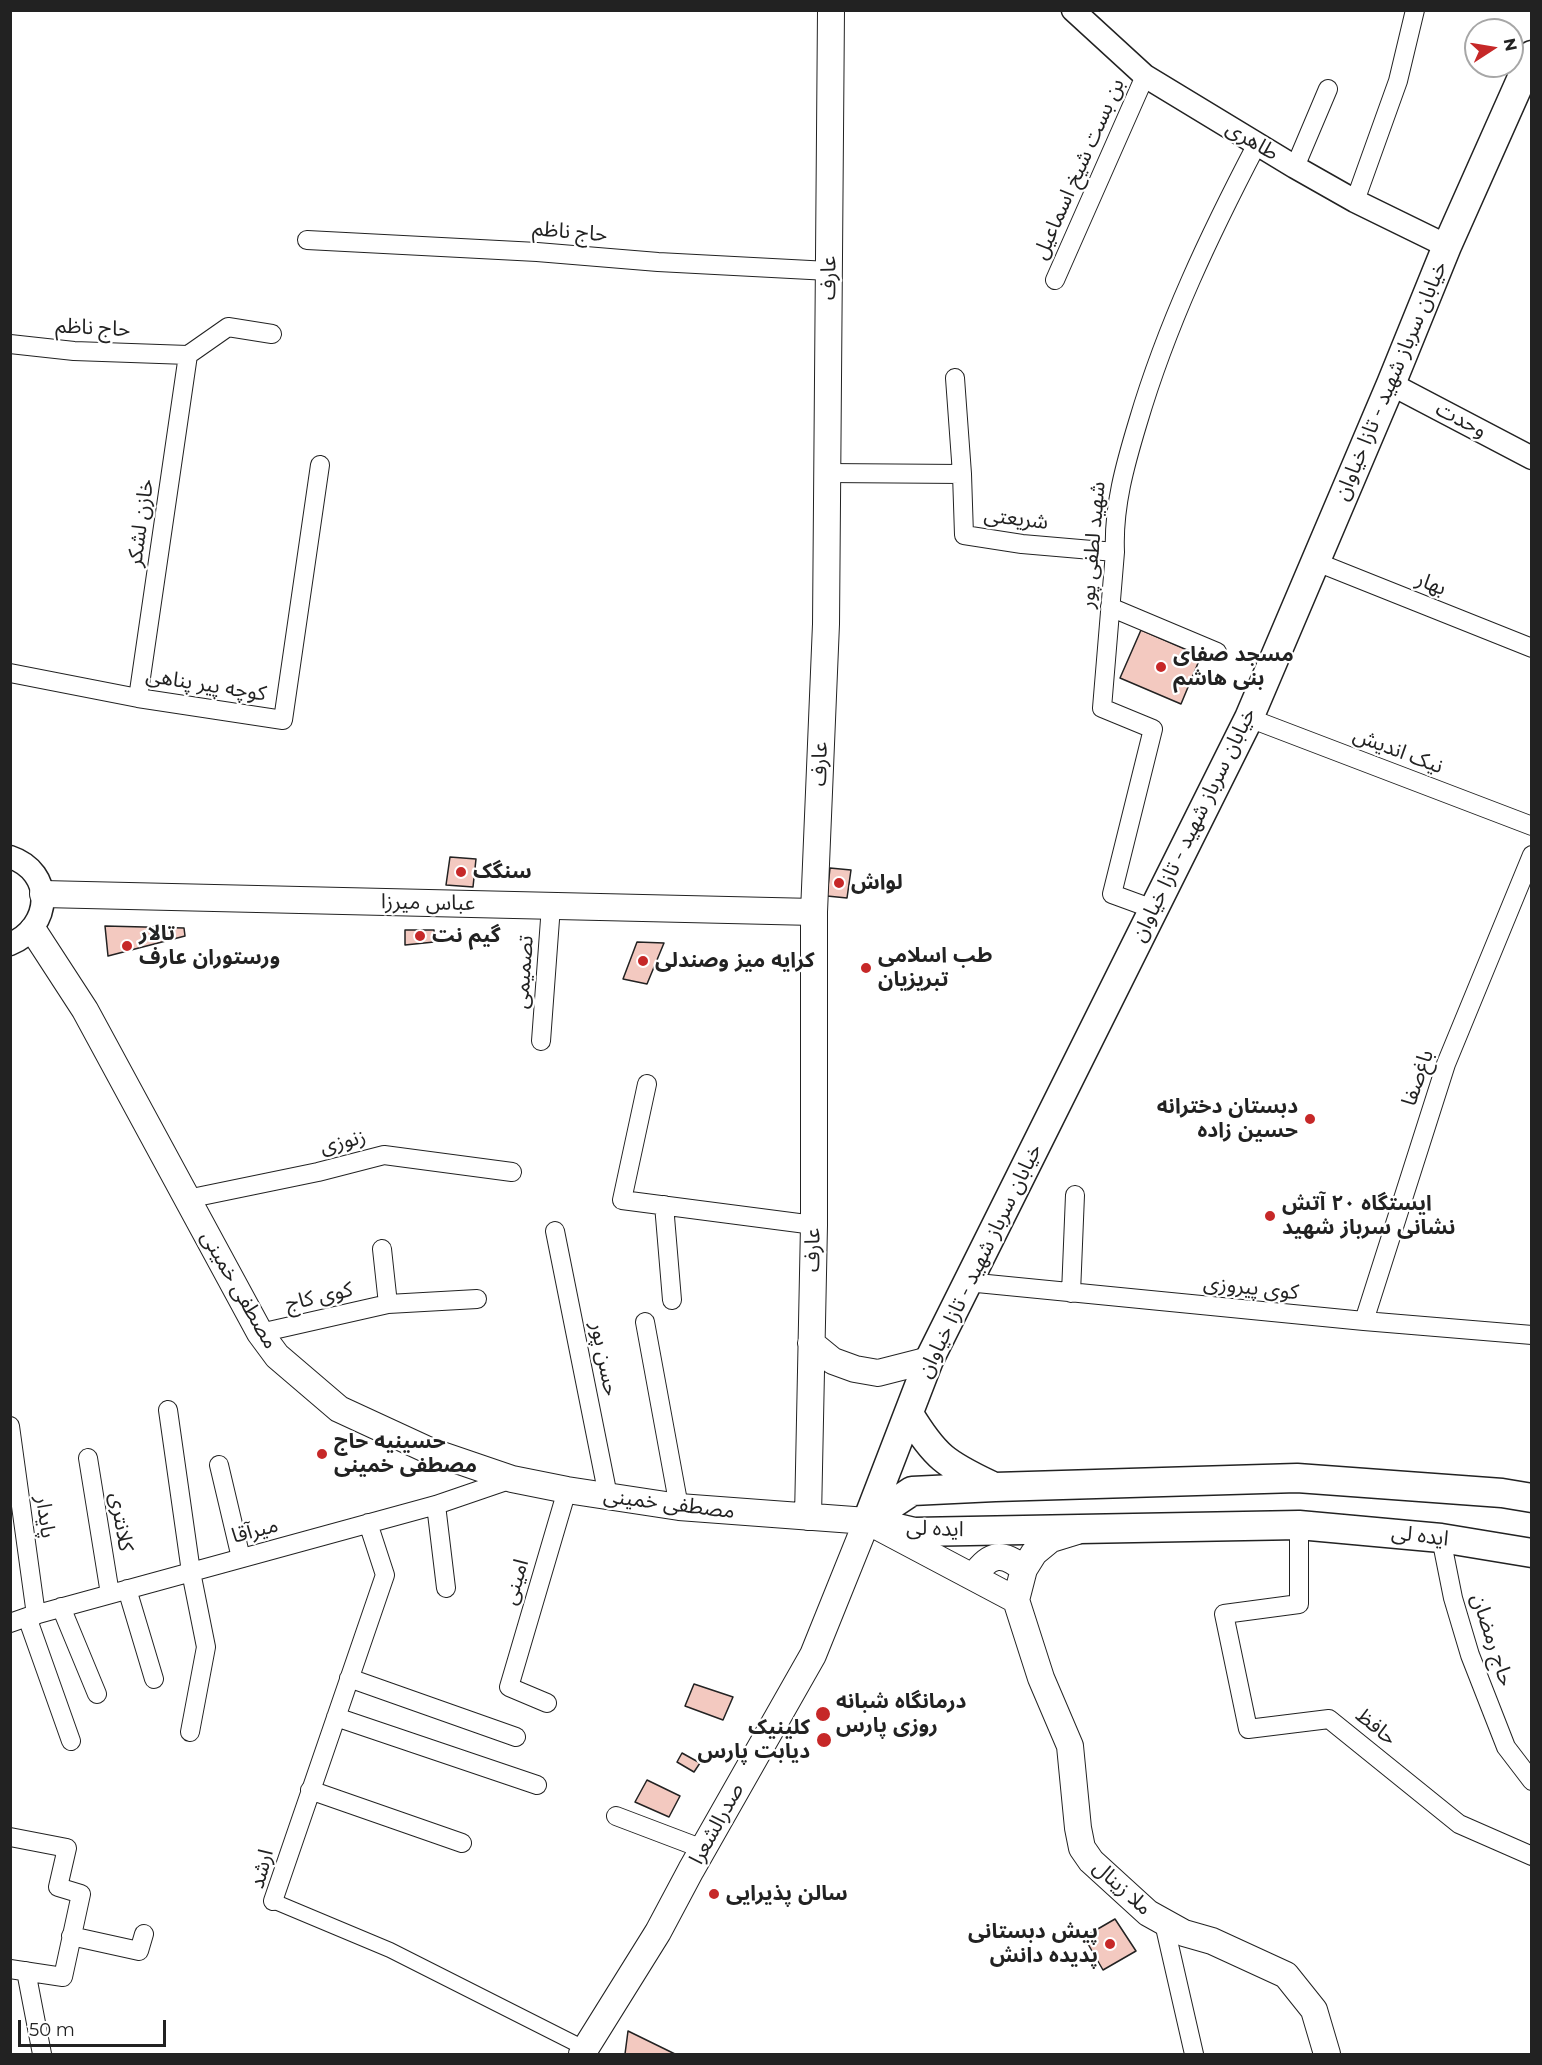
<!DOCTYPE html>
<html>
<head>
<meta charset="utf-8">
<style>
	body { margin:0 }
	#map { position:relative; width:1542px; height:2065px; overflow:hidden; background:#fff; font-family:Montserrat,sans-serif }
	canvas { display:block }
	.frame { position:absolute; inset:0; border:12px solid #222; pointer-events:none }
	.north { position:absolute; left:1464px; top:18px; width:60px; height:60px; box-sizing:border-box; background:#fff; border:2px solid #a7a7a7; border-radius:50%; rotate:78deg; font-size:16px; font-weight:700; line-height:24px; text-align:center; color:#222 }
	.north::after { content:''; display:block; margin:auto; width:21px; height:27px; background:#c62828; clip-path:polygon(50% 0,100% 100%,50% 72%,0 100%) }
	.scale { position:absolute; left:18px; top:2020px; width:148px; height:27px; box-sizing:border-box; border:3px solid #222; border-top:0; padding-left:8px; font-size:18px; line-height:21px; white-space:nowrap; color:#222; -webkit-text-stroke:4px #fff; paint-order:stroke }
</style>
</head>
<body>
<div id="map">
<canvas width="1542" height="2065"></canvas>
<div class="frame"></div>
<div class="north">N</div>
<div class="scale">50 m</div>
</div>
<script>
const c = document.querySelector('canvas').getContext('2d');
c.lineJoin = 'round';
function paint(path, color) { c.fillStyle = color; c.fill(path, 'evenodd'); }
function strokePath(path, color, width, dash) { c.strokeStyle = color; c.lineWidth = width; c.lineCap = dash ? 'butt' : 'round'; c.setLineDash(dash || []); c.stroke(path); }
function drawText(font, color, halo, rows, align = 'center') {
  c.font = font + ' Montserrat,"Noto Sans Arabic",sans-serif'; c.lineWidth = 4.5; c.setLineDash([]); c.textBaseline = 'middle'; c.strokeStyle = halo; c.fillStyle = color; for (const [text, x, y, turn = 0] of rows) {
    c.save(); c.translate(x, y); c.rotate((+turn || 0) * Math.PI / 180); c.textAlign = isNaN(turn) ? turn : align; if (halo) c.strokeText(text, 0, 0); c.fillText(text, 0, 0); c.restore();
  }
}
const building = new Path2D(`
	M1141 630 1201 656 1181 704 1120 678Z
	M450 857 476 859 473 887 446 885Z
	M830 868 851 870 847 898 827 896Z
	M105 926 184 928 185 936 108 956Z
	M405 930H434V942L405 945Z
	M637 942 664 943 647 984 623 979Z
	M694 1684 733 1697 723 1720 685 1706Z
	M682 1753 700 1763 694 1772 677 1762Z
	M647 1780 680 1796 669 1817 635 1802Z
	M1115 1919 1136 1951 1103 1970 1084 1937Z
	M628 2031 675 2054H625Z`);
paint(building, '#f3c9c0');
strokePath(building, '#222', 1.5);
const pedestrian = new Path2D(`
	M273 1901 390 1950 586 2049`);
const minor = new Path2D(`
	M1295 167 1328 89
	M1355 201 1398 81 1415 10
	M307 240 537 252 658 262 829 271
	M1055 280 1145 76
	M10 344 74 351 188 355 228 327 272 334
	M955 378 962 474
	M827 473 962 474 964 535 1022 544 1115 552
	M1314 561 1532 648
	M1110 607 1217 652
	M10 673 138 698 283 720 320 465
	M138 698 188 355
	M1249 718 1532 826
	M1153 909 1112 894 1153 729 1102 708 1115 552C1113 507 1125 465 1138 422 1167 324 1210 234 1257 144
	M541 1041 551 906
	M647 1084 622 1200 814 1225
	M187 1199 318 1172 384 1155 512 1172
	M664 1205 672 1300
	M555 1231 608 1496
	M967 1282 1364 1321 1532 1335
	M1071 1293 1075 1195
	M388 1304 477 1299
	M1364 1321 1446 1064 1532 855
	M645 1322 679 1507
	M260 1333 388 1304 382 1249
	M168 1410 191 1572 206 1647 190 1732
	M10 1426 36 1615
	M88 1458 110 1594
	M219 1465 241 1558
	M436 1505 446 1588
	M1299 1525V1604L1224 1614 1248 1729 1329 1719 1459 1824 1532 1856
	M1441 1538 1453 1598 1470 1655 1506 1747 1532 1781
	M127 1589 154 1679
	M61 1607 97 1694
	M27 1617 71 1741
	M10 1623 27 1617 436 1505 512 1479
	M349 1678 516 1737
	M547 1703 509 1687 567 1490
	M336 1717 537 1785
	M310 1790 462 1843
	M616 1816 703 1849
	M10 1837 67 1848 58 1887 81 1894 63 1977 10 1969
	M273 1901 385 1575 368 1523
	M1164 1923 1194 2054
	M71 1936 139 1951 144 1934
	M26 1971 42 2054`);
const tertiary = new Path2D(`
	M1073 10 1145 76 1295 167 1355 201 1447 246
	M1391 384 1532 458
	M10 857C55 872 52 927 10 944`);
const secondary = new Path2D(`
	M43 894 814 912
	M33 930 85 1010 260 1333 277 1356 339 1409 430 1451 512 1479 567 1490 679 1507 867 1521 1016 1600
	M811 1343 833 1361 855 1369 878 1373 929 1360
	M808 1517 814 1225V912L826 624 831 10
	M1077 1531 1051 1539 1034 1553 1024 1569 1016 1600 1041 1678 1070 1746 1078 1828 1082 1848 1091 1861 1148 1913 1184 1933 1212 1941 1286 1975 1314 2010 1327 2054
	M974 1576C990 1553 1002 1551 1024 1569
	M582 2054 658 1932 691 1870 813 1655 867 1521`);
const primary = new Path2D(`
	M909 1414C935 1457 946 1464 990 1485
	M867 1521 929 1360 1249 718 1391 384 1447 246 1532 55
	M867 1521 912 1491 995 1487 1297 1478 1502 1493 1532 1498
	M867 1521 914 1532 1299 1525 1441 1538 1532 1553`);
strokePath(pedestrian, '#222', 16);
strokePath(minor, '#222', 20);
strokePath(tertiary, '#222', 25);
strokePath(secondary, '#222', 28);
strokePath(primary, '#222', 31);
strokePath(pedestrian, '#fff', 14);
strokePath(minor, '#fff', 18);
strokePath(tertiary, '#fff', 22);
strokePath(secondary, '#fff', 26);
strokePath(primary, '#fff', 28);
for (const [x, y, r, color] of [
	[1161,667,6,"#c62828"],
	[461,872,6,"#c62828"],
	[839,883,6,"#c62828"],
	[420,936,6,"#c62828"],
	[127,946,6,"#c62828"],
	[643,961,6,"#c62828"],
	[866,968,6,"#c62828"],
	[1310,1119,6,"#c62828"],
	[1270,1216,6,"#c62828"],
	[322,1454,6,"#c62828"],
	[823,1714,8,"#c62828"],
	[824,1740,8,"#c62828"],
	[714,1894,6,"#c62828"],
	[1110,1944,6,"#c62828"]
]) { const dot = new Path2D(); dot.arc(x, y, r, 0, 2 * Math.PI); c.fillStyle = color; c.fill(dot); strokePath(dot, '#fff', 2); }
drawText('21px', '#222', '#fff', [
	["طاهری",1252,141,31],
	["بن بست شیخ اسماعیل",1079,169,-66],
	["حاج ناظم",570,232,5],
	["عارف",829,278,-89],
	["حاج ناظم",93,328,3],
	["خیابان سرباز شهید - تازا خیاوان",1391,381,-67],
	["وحدت",1461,420,27],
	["شریعتی",1016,519,7],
	["خازن لشکر",141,523,-82],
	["شهید لطفی پور",1093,545,-85],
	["بهار",1431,584,22],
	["کوچه پیر پناهی",206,685,9],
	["نیک اندیش",1398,751,21],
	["عارف",820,764,-88],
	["خیابان سرباز شهید - تازا خیاوان",1194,825,-64],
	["عباس میرزا",428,903,1],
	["تصمیمی",524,972,-86],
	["باغ‌صفا",1418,1078,-71],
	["زنوزی",343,1142,-14],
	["عارف",813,1250,-89],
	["خیابان سرباز شهید - تازا خیاوان",980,1261,-64],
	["کوی پیروزی",1251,1288,6],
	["مصطفی خمینی",239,1290,60],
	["کوی کاج",319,1297,-13],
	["حسن پور",604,1359,79],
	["مصطفی خمینی",669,1504,7],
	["پایدار",45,1517,82],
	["کلانتری",121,1522,81],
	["ایده لى",935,1529,2],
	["میرآقا",255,1531,-15],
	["ایده لى",1420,1536,7],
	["امینی",516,1582,-74],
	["حاج رمضان",1492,1640,72],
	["حافظ",1376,1727,39],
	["صدرالشعرا",717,1824,-61],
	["ارشد",262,1869,-75],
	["ملا زینال",1122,1888,42]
]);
drawText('bold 21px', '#222', '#fff', [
	["مسجد صفای",1173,655],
	["بنی هاشم",1173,679],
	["سنگک",473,872],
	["لواش",851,883],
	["تالار",139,934],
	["ورستوران عارف",139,958],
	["گیم نت",432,936],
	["طب اسلامی",878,956],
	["تبریزیان",878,980],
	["کرایه میز وصندلی",655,961],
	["دبستان دخترانه",1298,1107,"right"],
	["حسین زاده",1298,1131,"right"],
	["ایستگاه ۲۰ آتش",1282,1204],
	["نشانی سرباز شهید",1282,1228],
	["حسینیه حاج",334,1442],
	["مصطفی خمینی",334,1466],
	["درمانگاه شبانه",836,1702],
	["روزی پارس",836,1726],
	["کلینیک",810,1728,"right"],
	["دیابت پارس",810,1752,"right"],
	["سالن پذیرایی",726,1894],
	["پیش دبستانی",1098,1932,"right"],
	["پدیده دانش",1098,1956,"right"]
], 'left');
</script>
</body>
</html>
